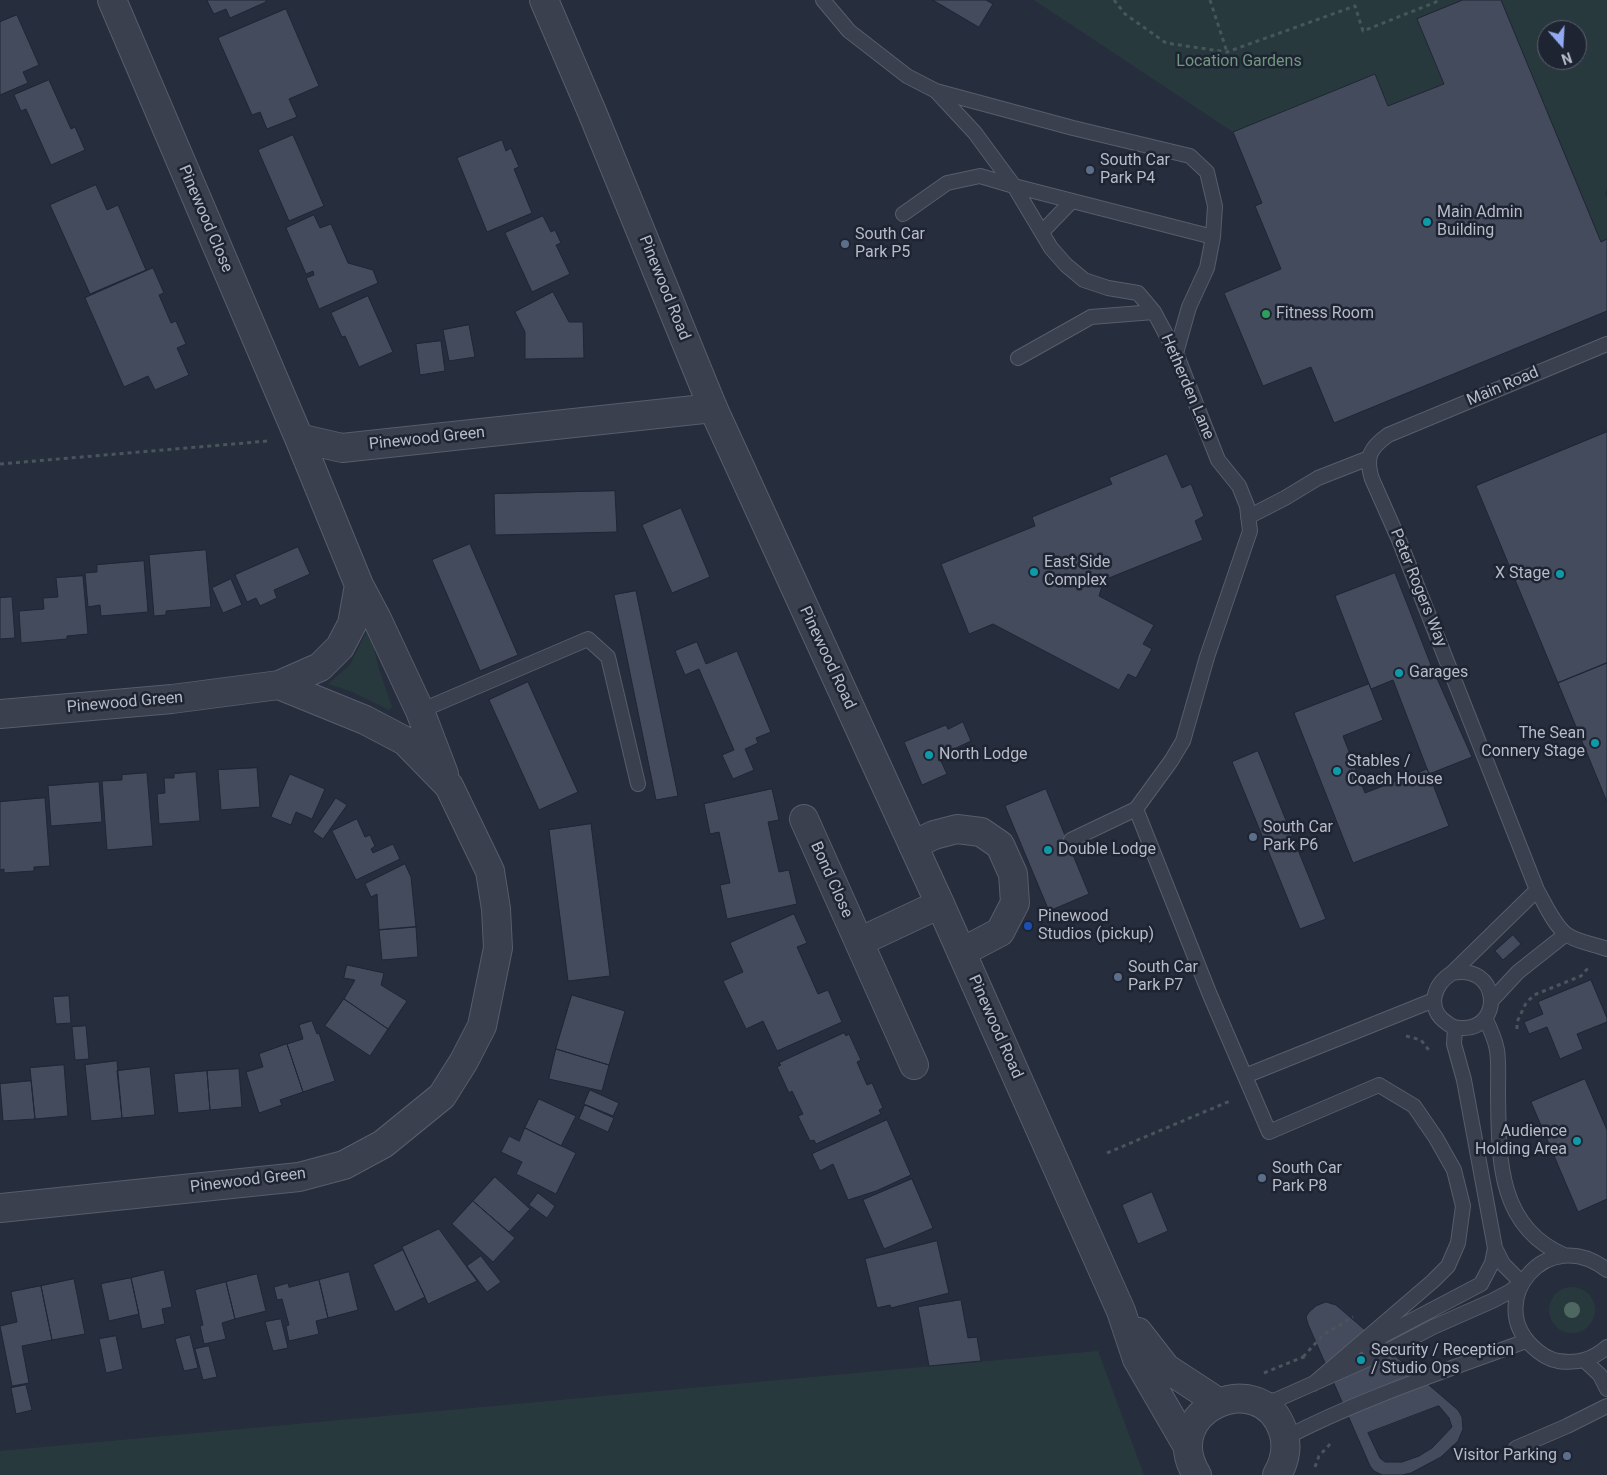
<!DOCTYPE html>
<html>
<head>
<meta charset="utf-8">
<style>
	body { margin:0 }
	#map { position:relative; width:1607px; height:1475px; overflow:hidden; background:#262d3d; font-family:Roboto,sans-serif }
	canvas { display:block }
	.north { position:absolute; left:1537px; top:20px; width:50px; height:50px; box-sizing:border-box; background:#1f2433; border:1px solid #5b606f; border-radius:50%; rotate:161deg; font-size:14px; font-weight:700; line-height:20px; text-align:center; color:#b6bbc8 }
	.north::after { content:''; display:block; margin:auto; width:18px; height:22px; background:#92aaf1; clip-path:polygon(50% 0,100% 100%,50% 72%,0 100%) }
</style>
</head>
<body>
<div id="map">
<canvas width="1607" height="1475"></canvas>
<div class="north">N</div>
</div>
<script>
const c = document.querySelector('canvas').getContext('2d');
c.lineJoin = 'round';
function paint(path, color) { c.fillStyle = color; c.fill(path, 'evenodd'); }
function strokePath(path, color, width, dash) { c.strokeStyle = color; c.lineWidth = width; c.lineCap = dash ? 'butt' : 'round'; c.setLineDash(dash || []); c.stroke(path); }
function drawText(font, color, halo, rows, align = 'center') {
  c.font = font + ' Roboto,sans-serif'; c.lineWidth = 5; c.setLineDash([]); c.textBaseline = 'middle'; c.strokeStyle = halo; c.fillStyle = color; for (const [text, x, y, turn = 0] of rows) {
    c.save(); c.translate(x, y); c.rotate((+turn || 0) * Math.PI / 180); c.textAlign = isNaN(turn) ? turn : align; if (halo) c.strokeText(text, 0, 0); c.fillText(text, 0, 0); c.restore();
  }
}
paint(new Path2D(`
	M1034 0H1463L1444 84 1388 106 1375 74 1233 132Z
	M1501 0H1607V188L1605 193 1607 198V239L1601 242ZM1547 30H1577V60H1547Z
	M369 626 378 666 392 707 389 710 353 692 328 684 350 665Z
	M1549 1310a23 23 0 1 1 46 0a23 23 0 1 1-46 0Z
	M1098 1351 1144 1475H0V1451Z`), '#28393e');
const building = new Path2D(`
	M207 0H266V2L230 18 226 9 214 14Z
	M933 0H986L993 4 979 27Z
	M1463 0H1501L1601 242 1607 239V311L1334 423 1311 367 1263 386 1224 293 1281 269 1255 206 1262 203 1233 132 1375 74 1388 106 1444 84 1417 19Z
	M286 9 319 86 289 99 297 117 267 129 260 112 252 115 218 38Z
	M17 15 39 65 23 72 28 83 0 95V22Z
	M49 80 71 129 75 127 85 150 51 165 26 109 21 111 14 95Z
	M293 135 324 206 289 221 258 150Z
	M502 140 506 151 511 148 519 167 514 169 532 213 487 232 457 158Z
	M96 185 107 210 118 205 146 270 90 294 50 205Z
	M314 215 320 228 331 224 348 263 373 270 378 283 319 309 306 278 314 275 313 271 306 274 286 228Z
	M543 216 551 232 555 230 561 243 556 245 570 274 532 292 505 233Z
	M153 268 164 293 159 295 171 323 176 321 186 344 177 348 189 375 155 390 148 376 124 387 85 298Z
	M553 292 569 322H583L584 358 525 359V332L515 312Z
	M368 296 393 352 359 367 345 336 342 337 331 313Z
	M469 325 475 357 449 361 443 330Z
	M441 341 445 371 420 375 416 344Z
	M1607 432V663L1558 683 1476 486Z
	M1167 454 1182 488 1191 484 1204 516 1195 521 1203 540 1104 580 1099 596 1154 625 1143 644 1152 649 1136 678 1128 674 1119 690 993 624 969 634 941 564 1035 526 1032 517 1112 484 1109 478Z
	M615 491 617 532 495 535 494 494Z
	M681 508 710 577 672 593 642 525Z
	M470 544 518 655 480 671 432 560Z
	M298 547 310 574 274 590 277 598 260 606 256 598 247 602 235 575Z
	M206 550 211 607 166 611V615L154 616 149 555Z
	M144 561 148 612 101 616 100 605 88 607 85 573 97 572V565Z
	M1395 573 1431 665 1472 757 1429 774 1393 680 1371 689 1335 596Z
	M83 576 88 634 67 636V639L21 643 19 611 44 609 43 598 58 597 56 578Z
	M231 579 242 605 223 613 212 588Z
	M636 591 678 796 656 800 614 595Z
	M12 597 15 638 0 639V598Z
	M697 642 706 664 737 651 771 732 756 738 758 743 745 749 754 770 733 779 722 755 734 750 699 669 685 675 675 651Z
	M1607 663V802L1558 683Z
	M528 682 578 792 539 810 489 700Z
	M1369 684 1383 720 1343 736 1365 793 1427 769 1449 826 1353 863 1294 713Z
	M963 722 971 741 956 748 957 751 940 759 947 774 922 785 904 742 946 725 948 729Z
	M1258 751 1326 919 1300 929 1232 762Z
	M257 768 260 807 221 810 218 770Z
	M196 772 200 821 159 824 157 794 165 793 164 778H174V774Z
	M147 773 153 846 107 850 102 781 122 780V775Z
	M290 774 325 789 312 819 296 812 291 825 271 817Z
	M99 782 102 822 51 826 48 786Z
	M772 789 779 820 768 822 779 872 789 870 797 904 727 919 720 885 730 883 719 832 710 834 704 804Z
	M1046 789 1089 894 1049 911 1005 806Z
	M45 798 50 866 34 867V871L4 873V869L0 870V802Z
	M336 798 347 805 323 839 313 832Z
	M357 819 365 837 370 835 375 846 371 849 373 853 393 844 400 859 356 880 332 831Z
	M591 824 610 976 568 981 549 830Z
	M405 864 411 877 416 927 379 930 377 894 371 897 365 884Z
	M794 914 807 943 797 947 818 994 828 990 842 1022 777 1051 763 1021 746 1029 723 981 743 972 730 943Z
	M416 927 418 957 382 960 379 930Z
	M1513 935 1521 944 1503 960 1495 951Z
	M347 965 384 973 381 985 407 1001 388 1029 344 999 355 980 344 978Z
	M1591 980 1607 1018V1022L1577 1034 1583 1049 1560 1059 1547 1027 1529 1034 1524 1022 1543 1014 1538 1002Z
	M572 995 625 1011 609 1065 556 1049Z
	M69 996 71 1023 56 1024 53 997Z
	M344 999 388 1029 370 1056 325 1026Z
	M312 1021 317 1034 319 1033 335 1081 303 1092 287 1044 303 1039 299 1025Z
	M86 1026 89 1059 75 1060 72 1027Z
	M844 1033 846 1036 849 1034 861 1060 857 1062 867 1085 872 1083 883 1108 879 1110 881 1114 816 1144 814 1140 810 1141 798 1116 803 1114 792 1091 789 1093 777 1067 781 1065 779 1063Z
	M287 1044 303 1092 280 1100 282 1105 259 1113 246 1072 263 1067 259 1054Z
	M556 1049 609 1065 602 1091 549 1079Z
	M117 1061 122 1118 91 1121 85 1065Z
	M64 1065 68 1116 35 1119 30 1068Z
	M150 1067 155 1115 122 1118 117 1071Z
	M239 1069 242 1107 210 1110 207 1071Z
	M207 1071 210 1110 178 1113 174 1074Z
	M1585 1079 1607 1130V1199L1578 1212 1531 1102Z
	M31 1081 35 1119 3 1121 0 1084Z
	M590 1090 619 1103 613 1116 584 1104Z
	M539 1099 576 1116 561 1146 525 1128Z
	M585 1105 614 1118 608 1132 579 1119Z
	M887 1120 911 1175 876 1191 848 1200 833 1164 820 1171 812 1154Z
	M525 1128 576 1153 556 1194 516 1174 522 1162 501 1152 509 1136 519 1141Z
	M495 1177 530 1209 509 1232 473 1201Z
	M912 1179 933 1228 884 1249 863 1200Z
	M1152 1192 1168 1231 1138 1244 1122 1205Z
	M538 1193 555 1206 547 1218 529 1205Z
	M473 1201 515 1238 493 1262 452 1224Z
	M439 1229 477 1281 428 1304 402 1247Z
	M937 1241 949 1293 891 1308 890 1305 877 1308 865 1259Z
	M403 1250 425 1297 395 1312 373 1265Z
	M481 1256 501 1282 487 1292 467 1266Z
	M164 1270 172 1307 162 1309 165 1324 142 1329 131 1278Z
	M349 1272 358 1310 328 1318 319 1280Z
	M257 1274 266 1311 235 1319 226 1282Z
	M131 1278 139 1314 109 1321 101 1284Z
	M74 1279 85 1334 52 1340 41 1286Z
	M319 1280 328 1318 316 1321 319 1334 289 1341 286 1326 289 1325 282 1299 277 1300 274 1287 288 1283 289 1287Z
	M226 1282 235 1319 222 1323 226 1339 204 1344 200 1326 203 1325 195 1290Z
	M41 1286 52 1340 22 1346 29 1383 12 1386 0 1326 17 1322 11 1292Z
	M961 1300 968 1338 977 1337 981 1361 929 1366 918 1307Z
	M1326 1302 1336 1305 1458 1410 1462 1417 1463 1429 1458 1441 1441 1457 1411 1473 1402 1475H1382L1374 1471 1370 1466 1308 1324 1306 1317 1309 1312 1316 1306Z
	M281 1319 288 1348 273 1351 265 1322Z
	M190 1335 198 1368 184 1371 175 1339Z
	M116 1336 123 1369 106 1373 99 1339Z
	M209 1346 217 1377 203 1380 195 1349Z
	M26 1385 32 1410 16 1414 11 1388Z
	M1439 1406 1449 1418 1452 1427 1432 1448 1419 1456 1402 1462H1385L1380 1458 1368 1433Z`);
paint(building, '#434b5c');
strokePath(building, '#212635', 1);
const service = new Path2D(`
	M823 0 849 31 907 76 936 91 1073 128 1190 156 1207 172 1215 206 1213 237
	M936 91 975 133 1014 186 1051 248 1066 265 1084 280 1108 288 1138 293 1154 312 1176 353 1218 460 1239 486 1247 506 1250 531 1207 657 1183 741 1171 761 1136 809 1071 840
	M903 214 947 183 980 176 1014 186 1213 237 1207 268 1189 307 1176 353
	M1042 232 1072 201
	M1607 344 1388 435C1370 448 1365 457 1372 479L1399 540 1537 890C1544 902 1554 925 1566 934 1576 942 1594 944 1607 949
	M1018 358 1091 317 1154 312
	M1248 517 1285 498 1318 478 1369 458
	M420 711 588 639 608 657 638 784
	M1136 809 1210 995 1269 1132 1379 1085 1414 1106 1436 1138 1454 1170 1463 1206 1458 1243 1448 1266 1433 1281 1313 1384
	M1452 973C1499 963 1504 1027 1464 1028 1457 1028 1453 1028 1447 1023 1426 1009 1433 985 1452 973L1537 890
	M1492 1000 1518 972 1566 934
	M1485 1018C1490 1028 1495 1039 1497 1050 1499 1064 1498 1079 1498 1093 1499 1155 1496 1226 1564 1255
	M1245 1076 1434 1000
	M1607 1270C1547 1223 1485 1301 1532 1346 1539 1353 1548 1359 1558 1361 1577 1364 1592 1360 1607 1347
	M1367 1347 1384 1335 1481 1284 1492 1263 1495 1248
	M1585 1361 1600 1375 1607 1389
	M1259 1402 1276 1400 1391 1349 1433 1327 1492 1301 1509 1292 1522 1283 1503 1264 1495 1248 1464 1080 1454 1044 1455 1028
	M1285 1438C1362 1398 1445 1371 1526 1341
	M1516 1448 1567 1426 1607 1406`);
const minor = new Path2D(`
	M112 0 299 438
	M279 685 320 667 340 647 352 624 359 585
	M0 714 172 699 279 685 365 720 405 741 449 786 490 871 496 909 498 948 482 1026 464 1061 442 1096 383 1144 344 1165 299 1177 0 1208
	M444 774 420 711 377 619 359 585 299 438 342 448 713 408
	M804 819 914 1065
	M913 845 934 835 957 829 981 832 1000 845 1013 874 1015 903 1000 932 962 952
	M859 942 940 904`);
const tertiary = new Path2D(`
	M544 0 592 112 713 408 940 904 1121 1311 1137 1359 1188 1447
	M1138 1332 1166 1368 1218 1402
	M1197 1475C1157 1410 1261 1365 1283 1431 1288 1446 1285 1461 1277 1475`);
strokePath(service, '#585d6b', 16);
strokePath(minor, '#585d6b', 30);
strokePath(tertiary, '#585d6b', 30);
strokePath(new Path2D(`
	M1114 0 1125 14 1166 43 1227 52 1355 6 1363 31 1441 0
	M1210 0 1227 52
	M0 464 268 441
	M1517 1029V1022L1526 1003 1534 995 1581 976 1590 966
	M1406 1036 1421 1040 1431 1053
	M1107 1153 1230 1101
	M1303 1357 1323 1335 1353 1317
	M1264 1373 1303 1357 1304 1361
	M1315 1467 1319 1456 1332 1442`), '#46565b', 3, [4, 4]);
strokePath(service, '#3a404e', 14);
strokePath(minor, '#3a404e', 28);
strokePath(tertiary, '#3a404e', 28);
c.fillStyle = '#4e6861';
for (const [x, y] of [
	[1572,1310]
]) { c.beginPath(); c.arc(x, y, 8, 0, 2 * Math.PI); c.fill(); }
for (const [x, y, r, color] of [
	[1090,170,5,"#5c6f8a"],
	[1427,222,5,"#0f9aa8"],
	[845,244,5,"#5c6f8a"],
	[1266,314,5,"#2e9e5b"],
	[1034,572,5,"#0f9aa8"],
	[1560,574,5,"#0f9aa8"],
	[1399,673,5,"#0f9aa8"],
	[1595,743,5,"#0f9aa8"],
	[929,755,5,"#0f9aa8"],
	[1337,771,5,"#0f9aa8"],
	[1253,837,5,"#5c6f8a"],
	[1048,850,5,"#0f9aa8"],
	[1028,926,5,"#1a4fb4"],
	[1118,977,5,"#5c6f8a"],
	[1577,1141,5,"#0f9aa8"],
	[1262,1178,5,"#5c6f8a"],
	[1361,1360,5,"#0f9aa8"],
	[1567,1456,5,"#5c6f8a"]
]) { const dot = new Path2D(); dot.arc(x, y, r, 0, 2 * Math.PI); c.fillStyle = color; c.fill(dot); strokePath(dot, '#1f2433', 2); }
drawText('16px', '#6f987e', '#1f2433', [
	["Location Gardens",1239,62]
]);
drawText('16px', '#b6bbc8', '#1f2433', [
	["South Car",1100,161],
	["Park P4",1100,179],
	["Main Admin",1437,213],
	["Building",1437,231],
	["South Car",855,235],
	["Park P5",855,253],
	["Fitness Room",1276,314],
	["East Side",1044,563],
	["Complex",1044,581],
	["X Stage",1550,574,"right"],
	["Garages",1409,673],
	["The Sean",1585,734,"right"],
	["Connery Stage",1585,752,"right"],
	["North Lodge",939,755],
	["Stables /",1347,762],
	["Coach House",1347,780],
	["South Car",1263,828],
	["Park P6",1263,846],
	["Double Lodge",1058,850],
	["Pinewood",1038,917],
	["Studios (pickup)",1038,935],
	["South Car",1128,968],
	["Park P7",1128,986],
	["Audience",1567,1132,"right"],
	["Holding Area",1567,1150,"right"],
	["South Car",1272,1169],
	["Park P8",1272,1187],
	["Security / Reception",1371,1351],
	["/ Studio Ops",1371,1369],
	["Visitor Parking",1557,1456,"right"]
], 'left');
drawText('16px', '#b6bbc8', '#1f2433', [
	["Pinewood Close",205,219,67],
	["Pinewood Road",664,288,68],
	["Hetherden Lane",1187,387,67],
	["Main Road",1503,387,-23],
	["Pinewood Green",427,439,-6],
	["Peter Rogers Way",1418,588,68],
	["Pinewood Road",827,658,65],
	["Pinewood Green",125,703,-5],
	["Bond Close",831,880,66],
	["Pinewood Road",995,1027,66],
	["Pinewood Green",248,1181,-7]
]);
</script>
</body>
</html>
